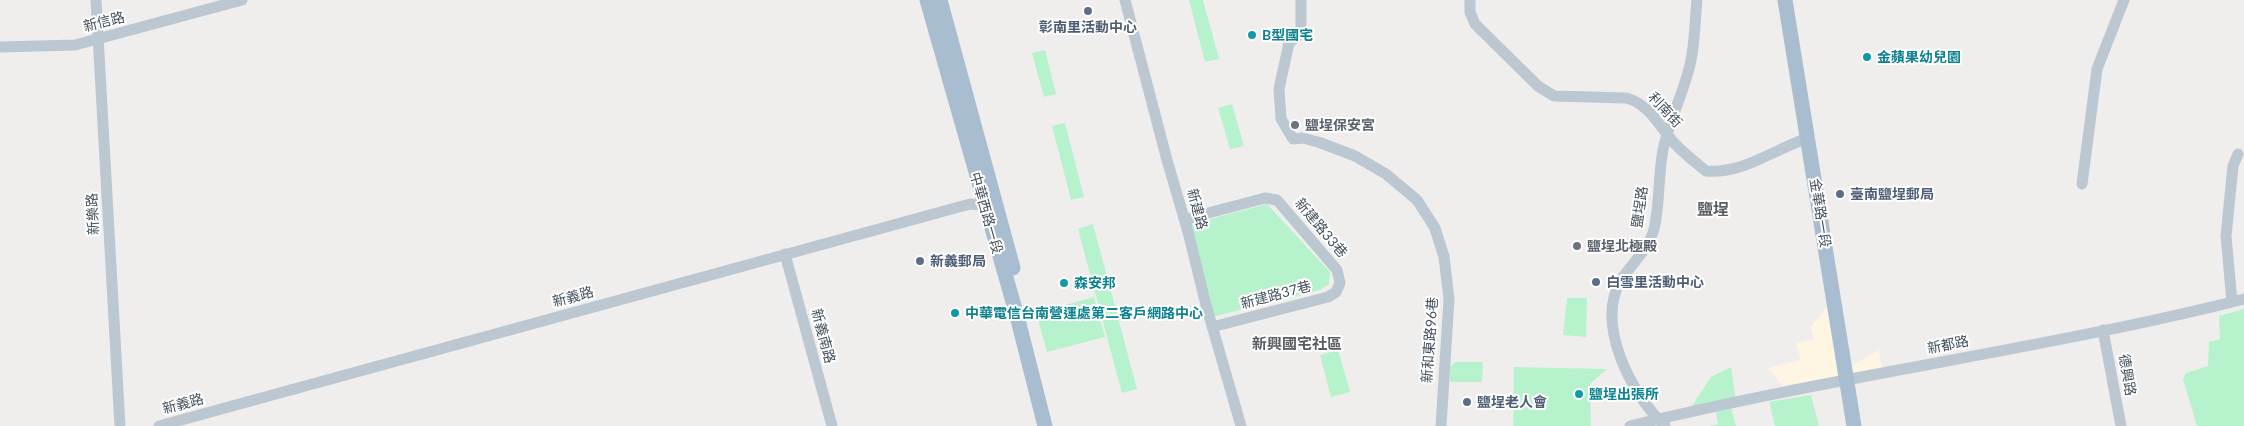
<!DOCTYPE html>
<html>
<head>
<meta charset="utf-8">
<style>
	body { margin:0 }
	canvas { display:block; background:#f0eded }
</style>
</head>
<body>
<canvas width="2244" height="426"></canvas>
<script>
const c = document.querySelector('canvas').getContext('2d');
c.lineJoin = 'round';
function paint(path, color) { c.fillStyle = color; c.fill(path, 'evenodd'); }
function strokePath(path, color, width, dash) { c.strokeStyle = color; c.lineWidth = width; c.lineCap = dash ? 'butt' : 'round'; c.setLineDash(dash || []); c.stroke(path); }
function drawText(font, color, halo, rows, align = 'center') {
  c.font = font + ' Lato,"Noto Sans TC",sans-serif'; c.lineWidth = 4; c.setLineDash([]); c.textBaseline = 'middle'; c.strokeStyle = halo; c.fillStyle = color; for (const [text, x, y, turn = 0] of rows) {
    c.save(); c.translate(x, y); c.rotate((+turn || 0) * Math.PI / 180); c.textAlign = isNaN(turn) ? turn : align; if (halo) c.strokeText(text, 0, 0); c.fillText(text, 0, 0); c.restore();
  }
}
paint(new Path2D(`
	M1827 307 1840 376 1785 388 1768 368 1801 360 1796 343 1814 339 1811 327Z
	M1879 350 1882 368 1851 374 1850 367Z`), '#fef6e3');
paint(new Path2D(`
	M1189 0H1203L1219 59 1205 62Z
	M1045 50 1056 94 1044 97 1032 53Z
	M1232 104 1244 146 1230 149 1218 108Z
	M1065 123 1084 197 1071 200 1052 126Z
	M1267 204 1330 272 1329 284 1320 290 1212 317 1188 225Z
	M1093 224 1137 389 1122 393 1078 229Z
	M1094 297 1105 337 1047 352 1036 313Z
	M1567 298H1587L1586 337 1563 335Z
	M2244 309V426H2197L2183 379 2186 373 2208 366 2209 342 2220 339 2219 316Z
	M1338 350 1350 392 1331 397 1320 355Z
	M1455 362H1483L1482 382H1450V367Z
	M1514 367 1607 369 1590 384 1591 426H1513Z
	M1731 367 1736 401 1690 409 1711 377Z
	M1811 395 1819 426H1775L1769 402Z
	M1731 408 1736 426H1709L1718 424 1716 412Z`), '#b6f3cd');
strokePath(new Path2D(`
	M96 0 120 426
	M1125 0 1167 160 1188 232 1206 305 1241 426
	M1301 0V33L1289 43 1279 89 1281 119 1293 139 1303 138 1321 143 1355 156 1386 174 1417 200 1435 228 1444 257 1449 299 1441 426
	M1470 0V12L1475 24 1538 86 1554 96 1626 98C1650 104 1660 128 1676 145 1685 154 1696 163 1706 171 1744 174 1774 149 1808 138
	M0 47 75 45 242 0
	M2082 184 2097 69 2124 0
	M1186 221 1193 217 1265 198 1277 200 1337 270 1340 283 1336 292 1328 297 1212 327
	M785 254 832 426
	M2232 302 2226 236 2233 166 2238 154
	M2103 330 2121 426
	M159 426 970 204 992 206
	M1630 426C1833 376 2041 350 2244 299
	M1665 426C1631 394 1595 324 1621 280 1632 263 1649 249 1654 229 1660 204 1658 176 1663 150 1669 120 1685 91 1691 60 1695 41 1695 20 1697 0`), '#bcc8d1', 11);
strokePath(new Path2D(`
	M927 0 1017 316 1045 426
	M940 0 1013 268
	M1785 0 1854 426`), '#a9bdd0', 15);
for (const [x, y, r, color] of [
	[1088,11,5,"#5c6f8a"],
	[1252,35,5,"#0f9aa8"],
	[1867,57,5,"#0f9aa8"],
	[1295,125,5,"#6b7280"],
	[1840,194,5,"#5c6f8a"],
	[1577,246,5,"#6b7280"],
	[920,261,5,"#5c6f8a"],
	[1596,282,5,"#5c6f8a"],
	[1064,283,5,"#0f9aa8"],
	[955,313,5,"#0f9aa8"],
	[1579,394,5,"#0f9aa8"],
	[1467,402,5,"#5c6f8a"]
]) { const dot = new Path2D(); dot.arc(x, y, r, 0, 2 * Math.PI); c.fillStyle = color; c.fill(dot); strokePath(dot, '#fff', 2); }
drawText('14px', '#43515d', '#fff', [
	["新信路",104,22,-14],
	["利南街",1665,110,47],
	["鹽埕路",1640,207,-82],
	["新建路",1197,209,75],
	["中華西路一段",986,213,74],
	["金華路一段",1820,213,81],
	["新樂路",93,214,-93],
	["新建路33巷",1321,228,50],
	["新建路37巷",1276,295,-15],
	["新義路",573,297,-15],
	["新義南路",823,336,75],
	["新和東路96巷",1430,340,-86],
	["新都路",1948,345,-11],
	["德興路",2127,375,80],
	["新義路",183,404,-15]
]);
drawText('bold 14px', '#4e5e75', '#fff', [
	["彰南里活動中心",1088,27,"center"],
	["臺南鹽埕郵局",1850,194],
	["新義郵局",930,261],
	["白雪里活動中心",1606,282],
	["鹽埕老人會",1477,402]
], 'left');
drawText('bold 14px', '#0d838f', '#fff', [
	["B型國宅",1262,35],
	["金蘋果幼兒園",1877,57],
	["森安邦",1074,283],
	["中華電信台南營運處第二客戶網路中心",965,313],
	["鹽埕出張所",1589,394]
], 'left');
drawText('bold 14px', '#5b616d', '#fff', [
	["鹽埕保安宮",1305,125],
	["鹽埕北極殿",1587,246]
], 'left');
drawText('bold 15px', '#595e63', '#fff', [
	["新興國宅社區",1297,344]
]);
drawText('bold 16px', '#595e63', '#fff', [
	["鹽埕",1713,210]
]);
</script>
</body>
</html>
